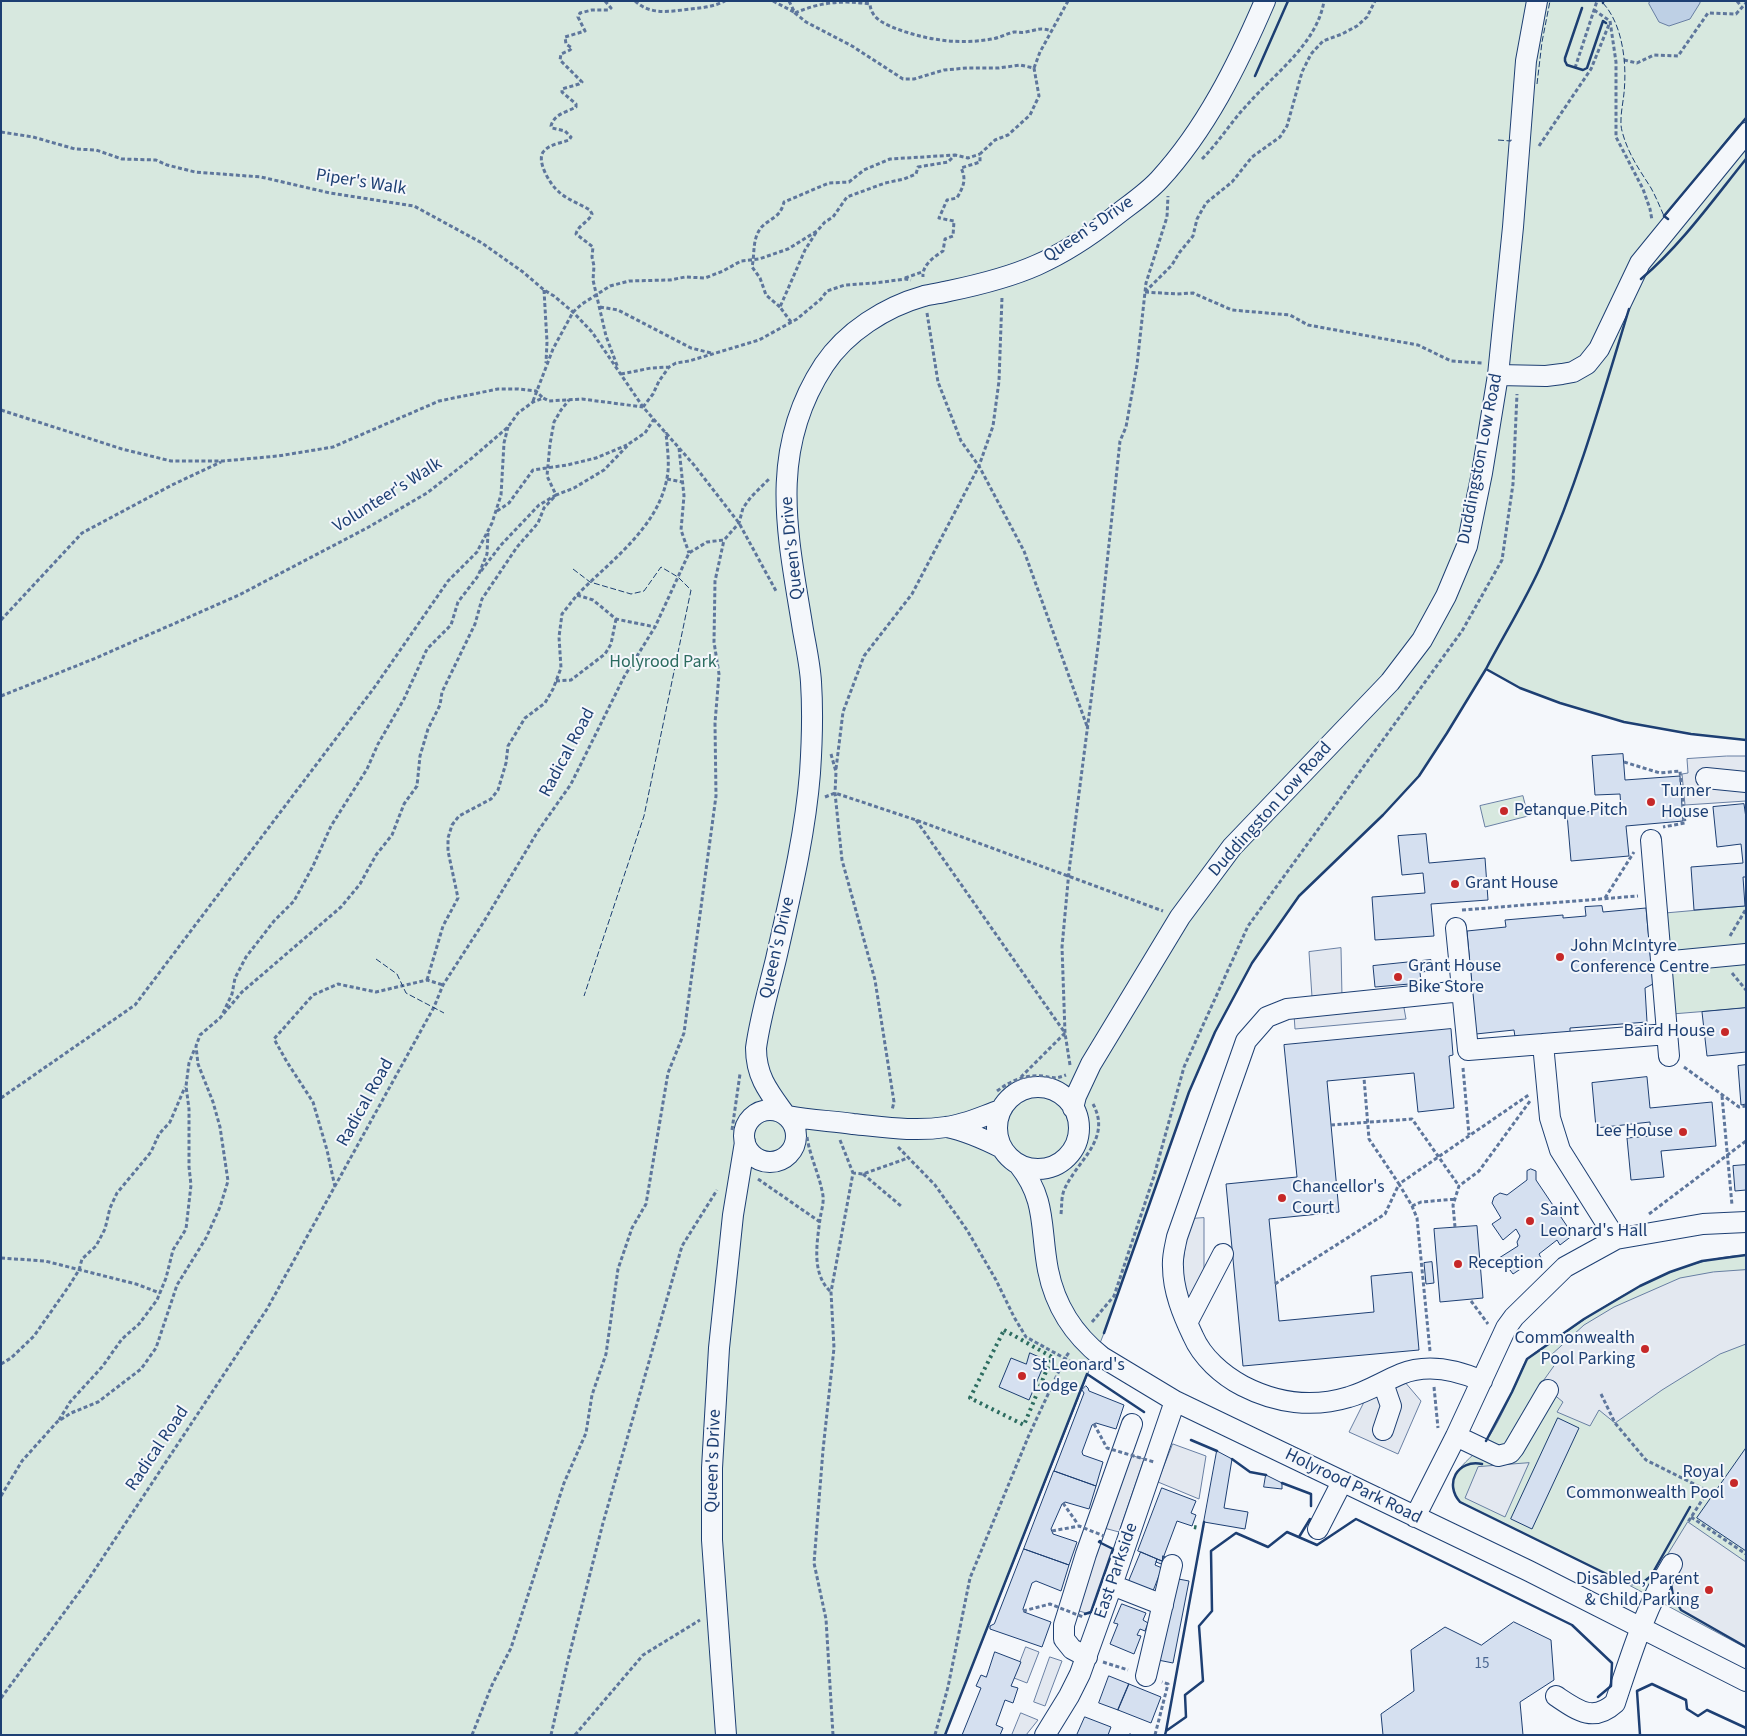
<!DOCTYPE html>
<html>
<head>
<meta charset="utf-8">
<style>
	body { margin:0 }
	#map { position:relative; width:1747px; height:1736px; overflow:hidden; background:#f4f7fb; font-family:"Source Sans 3",sans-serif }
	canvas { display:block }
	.frame { position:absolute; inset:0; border:2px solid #1d3f73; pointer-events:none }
</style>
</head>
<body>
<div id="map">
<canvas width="1747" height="1736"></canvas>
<div class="frame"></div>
</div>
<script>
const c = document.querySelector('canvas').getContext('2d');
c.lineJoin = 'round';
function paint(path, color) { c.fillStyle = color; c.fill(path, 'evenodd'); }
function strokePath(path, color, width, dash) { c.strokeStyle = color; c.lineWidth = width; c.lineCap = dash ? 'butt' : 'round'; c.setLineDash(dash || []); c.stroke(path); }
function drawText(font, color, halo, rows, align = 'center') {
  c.font = font + ' "Source Sans 3",sans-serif'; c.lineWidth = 4; c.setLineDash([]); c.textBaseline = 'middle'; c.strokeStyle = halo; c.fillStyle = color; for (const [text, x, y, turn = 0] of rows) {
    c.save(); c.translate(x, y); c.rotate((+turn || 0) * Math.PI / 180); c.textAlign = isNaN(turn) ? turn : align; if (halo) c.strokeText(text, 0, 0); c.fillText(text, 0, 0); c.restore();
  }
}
const green = new Path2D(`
	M1 1H1746V118L1664 216 1672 223 1746 143V740L1691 734 1624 722 1560 703 1520 688 1486 669 1447 733 1419 776 1383 815 1299 896 1252 963 1215 1032 1189 1092 1104 1333 945 1735H1Z
	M1523 796 1528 816 1485 827 1480 806Z
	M1744 899H1746V947L1679 952 1671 949 1666 939 1665 913 1744 906Z
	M1746 962V1008L1672 1014 1669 982 1672 971 1680 967Z
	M1746 1255V1648L1627 1584 1460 1502C1438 1476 1472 1460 1486 1441 1497 1426 1508 1401 1516 1384 1519 1377 1522 1366 1527 1360 1533 1352 1549 1344 1558 1338 1612 1299 1677 1258 1746 1255Z`);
paint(green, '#d7e8df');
strokePath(green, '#687fa3', 1);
const parking = new Path2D(`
	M1727 756H1746V801L1685 805 1682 774 1688 773 1687 759Z
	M1341 948 1342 997H1402L1406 1019 1295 1029 1293 1000 1312 997 1309 952Z
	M1204 1218V1295L1178 1298 1189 1219Z
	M1746 1270V1344L1720 1354 1662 1390 1615 1423 1599 1410 1590 1426 1557 1412 1563 1402 1541 1384 1556 1363 1550 1356 1584 1325 1614 1307 1680 1278 1713 1272Z
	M1404 1381 1421 1401 1398 1454 1349 1432 1364 1402Z
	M1173 1444 1206 1456 1199 1499 1158 1482Z
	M1130 1455 1144 1459 1119 1532 1104 1528Z
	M1529 1463 1505 1517 1465 1498 1478 1467Z
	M1688 1522 1746 1562V1647L1681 1610 1673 1596 1671 1584 1656 1574Z
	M1099 1542 1113 1549 1091 1612 1089 1614 1076 1610Z
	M1026 1647 1039 1652 1027 1683 1014 1678Z
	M1050 1657 1062 1661 1045 1706 1034 1702Z
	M1021 1713 1038 1720 1026 1735H1012Z`);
paint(parking, '#e3e8f0');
strokePath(parking, '#687fa3', 1);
const water = new Path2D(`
	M1650 1H1700V3L1690 19 1669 26 1659 22 1649 4Z`);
paint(water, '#bed0e5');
strokePath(water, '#687fa3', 1);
const building = new Path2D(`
	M1623 754 1625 780 1680 776 1683 821 1626 826 1629 856 1571 861 1567 814 1621 808 1620 794 1595 795 1592 756Z
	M1744 804 1746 818V877H1743L1745 906 1694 910 1691 867 1743 863 1741 844 1717 847 1713 807Z
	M1426 834 1429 863 1485 858 1488 900 1431 904 1434 936 1375 940 1372 897 1425 893 1423 873 1402 875 1398 836Z
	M1602 906 1603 912 1646 908 1653 984 1645 988 1647 1022 1570 1028V1032L1515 1037 1514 1030 1476 1034 1467 931 1506 927 1505 920 1563 915V918L1586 916 1585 907Z
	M1431 960 1432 971 1420 972 1421 983 1375 987 1373 966Z
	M1746 1008V1052L1707 1056 1702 1012Z
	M1451 1029 1453 1055 1449 1056 1454 1108 1418 1112 1414 1073 1327 1081 1339 1212 1269 1219 1279 1321 1374 1312 1371 1276 1412 1272 1419 1350 1243 1366 1226 1184 1297 1177 1284 1045Z
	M1746 1065V1104L1741 1105 1738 1066Z
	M1647 1077 1650 1108 1712 1102 1716 1146 1661 1151 1664 1177 1631 1180 1627 1138 1651 1136 1650 1122 1596 1128 1592 1083Z
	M1746 1165V1192V1190L1735 1191 1733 1166Z
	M1531 1169 1536 1171V1180L1573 1235 1560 1245 1557 1240 1539 1254 1541 1258 1539 1261 1535 1262 1534 1260 1513 1274 1504 1262H1501L1499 1258 1518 1246 1517 1242 1520 1236 1516 1229 1503 1240 1492 1224 1501 1218 1492 1203 1494 1197 1500 1193 1507 1195 1527 1180V1171Z
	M1477 1226 1483 1298 1440 1302 1434 1229Z
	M1432 1262 1434 1283 1426 1284 1424 1263Z
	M1030 1353 1046 1360 1029 1400 999 1387 1011 1358 1026 1364Z
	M1086 1386 1088 1388 1089 1391 1124 1405 1116 1429 1096 1423 1092 1425 1082 1452 1083 1455 1103 1462 1096 1486 1054 1471 1084 1393 1082 1390Z
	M1558 1418 1579 1428 1532 1529 1511 1519Z
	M1746 1448V1551L1697 1518Z
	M1217 1451 1232 1459 1224 1508 1248 1512 1245 1529 1204 1522Z
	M1054 1471 1096 1486 1089 1509 1065 1502 1062 1504 1051 1529 1053 1534 1077 1542 1069 1565 1024 1549Z
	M1266 1475 1282 1483V1489L1264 1487Z
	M1162 1488 1196 1501 1191 1513 1196 1515 1192 1526 1177 1521 1162 1561 1138 1551Z
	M1024 1549 1069 1565 1061 1591 1036 1581 1032 1583 1023 1609 1024 1612 1051 1622 1042 1647 990 1629V1626L994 1624Z
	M1141 1552 1157 1559 1155 1565 1162 1568 1153 1591 1129 1581Z
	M1163 1556 1167 1558 1164 1565 1156 1562 1157 1559 1162 1561Z
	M1173 1578 1189 1581 1173 1663 1158 1660Z
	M1122 1604 1146 1613 1143 1620 1148 1623 1145 1631 1140 1629 1137 1635 1141 1636 1134 1654 1110 1644 1118 1624 1114 1623Z
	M1514 1622 1551 1640 1554 1680 1520 1702 1523 1735H1383L1381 1714 1414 1691 1411 1650 1445 1627 1481 1645Z
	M995 1652 1021 1662 1011 1686 1018 1688 1013 1703 1005 1700 996 1725 1003 1728 1000 1735H962L981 1688 976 1686 981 1675 986 1677Z
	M1109 1676 1129 1684 1118 1710 1099 1703Z
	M1129 1684 1161 1697 1151 1723 1118 1710Z
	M1085 1717 1111 1727 1108 1735H1077Z`);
paint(building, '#d5e0f0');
strokePath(building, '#1d3f73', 1);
const minor = new Path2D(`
	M1498 375 1546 376 1562 374 1573 372 1587 364 1599 349 1640 263 1746 133
	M1706 778 1746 782
	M1651 840 1669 1056
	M1456 928 1468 1050 1668 1034
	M1662 962 1746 954
	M1462 991 1287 1009 1267 1017 1246 1041 1177 1237C1175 1247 1172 1257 1173 1267 1173 1291 1183 1315 1193 1336 1202 1357 1222 1375 1243 1386 1276 1403 1313 1408 1349 1397 1367 1392 1384 1381 1401 1374 1428 1363 1457 1370 1482 1381
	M1543 1044 1550 1118 1560 1150 1616 1239
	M997 1128a41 41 0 1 1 82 0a41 41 0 1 1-82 0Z
	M1073 1108 1076 1096 1091 1064 1180 917 1232 847 1390 682 1422 640 1446 596 1467 546 1482 473 1498 375 1513 227 1526 61 1537 1
	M744 1136a26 26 0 1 1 52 0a26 26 0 1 1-52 0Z
	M784 1113C768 1091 756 1076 756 1048 760 1018 769 988 776 959 790 897 805 836 810 773 812 743 813 712 811 682 810 665 806 647 803 630 788 536 767 452 824 365 846 332 885 307 924 296 932 294 941 293 949 291 978 285 1010 277 1037 265 1064 253 1090 236 1114 217 1129 205 1146 194 1159 180 1206 129 1238 64 1265 1
	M788 1116C810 1120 831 1121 853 1124 884 1127 914 1132 946 1127 965 1125 983 1116 1001 1110
	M947 1127C967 1131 984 1139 1002 1148
	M1019 1165C1047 1200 1040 1229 1048 1270 1055 1305 1074 1335 1102 1357L1175 1401 1529 1571 1746 1681
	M1187 1323 1223 1254
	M1383 1383 1391 1406 1383 1430
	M1456 1436 1506 1328 1514 1317 1565 1267 1616 1239 1703 1224 1746 1222
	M1415 1517 1456 1436 1498 1456 1510 1453 1514 1448 1548 1390
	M1318 1529 1342 1482
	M1112 1585 1163 1605
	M1087 1657 1072 1649 1064 1639V1625L1086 1554 1132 1424
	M1146 1676 1172 1565
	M1556 1696C1577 1710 1593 1723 1615 1703 1631 1655 1645 1608 1672 1564
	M726 1735 712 1540V1468L719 1348 733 1215 745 1142
	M1045 1735 1069 1696 1080 1674 1112 1585 1175 1401`);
strokePath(minor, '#1d3f73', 22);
strokePath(new Path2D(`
	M605 1 611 8 608 10H592L580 13 578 17 585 31 565 37 566 44 572 48 570 50 561 54 560 60 582 82 579 84 562 89V92L576 104V107C567 112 554 114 551 126L552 128 565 131 571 137 569 140C561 143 550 144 544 151 535 160 551 186 559 192 568 200 580 204 590 210L592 214C589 222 578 225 576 234L593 247 592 257 594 266 593 280 606 336 618 368
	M635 1C649 14 666 12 683 10 697 8 711 8 725 1
	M773 1 794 12
	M789 1 795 13 806 22 852 46 903 79H914L944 70 967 68H999L1020 65 1034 68 1039 96 1030 115 1008 135 995 140 980 154V162L961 168C967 180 963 187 957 198L947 200 939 218 954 221 953 236 945 239 943 251C934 257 922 265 923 277
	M1737 1 1741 6
	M1594 10 1610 21 1616 62V137L1643 189 1650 209 1652 220
	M795 13C820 2 843 0 870 4 871 19 885 24 897 29 927 40 960 45 992 39 999 38 1006 34 1014 32 1018 32 1022 33 1026 32 1038 30 1039 27 1052 31
	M1624 60 1637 63 1654 55 1678 56 1708 13 1736 14 1746 3
	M1034 68 1040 52 1068 1
	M1575 68 1597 1
	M1 132 33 137 75 149 96 150 122 159 156 160 167 165 195 172 261 177 330 193 414 206 482 243 523 272 544 290 554 296 573 312 592 332 643 407 694 465 739 523 776 591
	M1539 146 1591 69 1610 22
	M1202 159C1219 142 1231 122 1247 105 1274 74 1317 44 1324 1
	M905 278 922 272
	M544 290 547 342 546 363
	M1145 292 1172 265 1179 253 1193 236 1197 219 1206 203 1232 182 1252 157 1280 137 1287 126 1302 72 1311 54 1323 41 1342 34 1357 26 1367 17 1375 1
	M1145 292 1177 294 1193 293 1232 310 1290 315 1308 325 1418 345 1451 361 1482 363
	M600 307 618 310 691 348 711 353
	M780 307 766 295 760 278 752 267C755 254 752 241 760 229 765 222 774 219 779 213 781 211 783 206 784 202L829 183 849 182 864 170 890 159 955 155
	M927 313 938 382 961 441 979 466 1024 551 1088 729
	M791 322 780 307 805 250 817 231
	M621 374 651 368 669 367
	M533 401 553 349 573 312 582 304 610 286 629 281 670 280 685 277 705 278 723 271 741 261 759 259 788 249 817 231 825 222 833 217 847 197 885 183 904 179 916 174 918 167 948 162 955 155 968 158 980 154
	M643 407 653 394 659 381 669 367 676 363 689 361 759 340 797 319 821 299 827 291 845 285 875 283 905 279 911 280
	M1 410 122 449 171 461H223L278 456 333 447 439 401 498 389H518L536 391 543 398
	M679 448 684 496 681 530 689 553
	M667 479 682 482
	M497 511 509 503 533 470 567 465 596 458 627 445
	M481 571 501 545 539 505 556 495 547 476 550 444 554 422 561 410 569 400
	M577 595C610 561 658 528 667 478 670 463 667 447 666 432
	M1 620 82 533 172 485 221 462
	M556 681 571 680 605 654 611 644 616 619
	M1 696 96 658 239 595 367 528 427 493 472 458 508 427 518 413 533 402 543 398 549 401 582 399 643 407
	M831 754 836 772 835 793 842 860 875 980 894 1102 892 1110
	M1624 762 1660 773 1680 771 1685 823 1663 827
	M836 769 843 712 864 656 912 594 979 466 993 426 999 381 1002 297
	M825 797 835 793 916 820 1163 911
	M916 820 1065 1033 1021 1077
	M1605 898 1634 852
	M1462 910 1638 896
	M1730 936 1746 909
	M1732 973 1746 990
	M427 980 443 926 458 898 448 851V838L452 825 459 816 491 799 498 790 506 763 508 746 525 718 545 703 553 689 561 668 559 637 562 614 577 595 593 600 616 619 655 627
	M223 1013 232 994 235 978 246 957 274 921 294 901 313 866 331 826 367 769 378 744 404 699 427 649 451 625 458 602 478 576 487 554 488 533
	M1070 1065 1065 1033 1062 947 1069 871 1099 638 1120 441 1126 427 1137 365 1146 283 1167 217 1168 196
	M1684 1067 1739 1107 1746 1106
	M1463 1068 1469 1135
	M997 1091C1010 1081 1026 1074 1043 1076 1053 1078 1056 1079 1066 1075
	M1722 1096 1732 1205
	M1 1098 135 1005 374 688 448 581 477 552 492 523 501 495 504 443 508 427
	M1331 1125 1412 1119 1459 1186
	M732 1130 740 1074
	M807 1137C810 1157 820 1176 823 1196 824 1203 821 1212 820 1219 817 1243 811 1274 831 1292
	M840 1140 853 1173
	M898 1147 935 1185 967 1230 996 1280 1014 1317 1026 1337 1086 1370
	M863 1174 901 1206
	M758 1179 820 1222
	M335 1187 327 1150 313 1102 287 1062 274 1039 313 995 338 984 376 992 427 980 443 985
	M1412 1206 1421 1202 1456 1199
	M1061 1214C1062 1205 1061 1196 1065 1188 1078 1160 1112 1139 1093 1104
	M1649 1214 1746 1141
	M1455 1227 1453 1205 1459 1186 1479 1171 1530 1101
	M1 1258 45 1261 136 1284 160 1293
	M1275 1284 1385 1214 1399 1184 1369 1139 1364 1078
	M1471 1301 1488 1324
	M1092 1322 1114 1296 1154 1176 1184 1067 1248 926 1462 631 1502 560 1513 484 1517 394
	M1430 1351 1417 1218 1412 1206 1399 1184 1530 1094
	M1 1364 11 1358 34 1336 69 1286 79 1270 82 1259 96 1246 105 1229 110 1208 117 1193 151 1152 159 1134 170 1122 185 1087
	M1434 1387 1438 1428
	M1601 1394 1615 1423 1646 1460 1708 1491 1688 1522
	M59 1420 70 1402 102 1367 122 1339 139 1324 157 1300 166 1278 173 1250 186 1229 191 1185 189 1167V1109L186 1086 189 1063 195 1048
	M1 1496 22 1461 57 1422 71 1413 98 1402 141 1369 156 1348 177 1285 206 1238 220 1207 228 1181 220 1127 213 1102 198 1064 196 1046 200 1035 220 1018 242 992 341 907 360 884 376 855 392 835 404 804 417 786 420 756 428 729 440 705 442 692 475 624 482 599 517 547 538 523 544 508 556 495 574 488 604 470 630 443 645 433 654 419
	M1063 1503 1077 1523
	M1691 1517 1746 1554
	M1103 1662 1128 1670
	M1 1698 86 1583 267 1309 434 1007 443 985 483 923 538 831 571 784 624 677 655 627 689 553 707 542 724 540 739 523 743 508 751 497 769 479
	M1129 1734 1130 1735
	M472 1735 492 1685 511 1648 564 1483 586 1433 592 1395 606 1354 618 1269 632 1228 646 1204 668 1073 684 1033 716 796 715 723 719 674 714 642 715 581 724 540
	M551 1735 568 1660 603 1523 682 1246 717 1190
	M575 1735 643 1655 700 1620
	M833 1735 826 1619 814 1563 823 1450 834 1348 831 1292 853 1173 863 1174 908 1158
	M935 1735 948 1687 970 1578 1029 1435 1065 1358 1070 1351
	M1155 1735 1168 1684 1162 1682`), '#5e769c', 3, [4, 2.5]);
strokePath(minor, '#f4f7fb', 20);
strokePath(new Path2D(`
	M1094 1424 1107 1448 1154 1462
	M1052 1531 1079 1526 1104 1536
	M1023 1611 1050 1604 1083 1617`), '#5e769c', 3, [4, 2.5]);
strokePath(new Path2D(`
	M1004 1330 1052 1357 1024 1425 970 1398Z
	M1194 1527 1199 1528`), '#2c6c60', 4, [2.5, 4]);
strokePath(new Path2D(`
	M1603 3C1623 25 1627 64 1624 93 1623 104 1619 120 1622 131 1628 154 1639 169 1651 188 1656 197 1660 207 1664 216
	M1537 84 1542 42 1550 1
	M1498 140 1511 141V138
	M573 569 590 582 631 594 644 591 661 567 678 577 691 590 644 816 584 996
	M376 959 397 974 406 993 444 1013`), '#1d3f73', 1, [6, 2.5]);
strokePath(new Path2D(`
	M1603 3V1
	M1582 8 1565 58V61L1567 65 1583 70 1587 68 1603 21 1606 23
	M1255 76 1288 1
	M1668 219 1664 216 1746 118
	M1641 279C1681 245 1713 200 1746 159
	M1629 309C1603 394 1579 480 1543 561 1527 598 1505 633 1486 669L1520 688 1560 703 1624 722 1691 734 1746 740
	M1104 1333 1189 1092 1215 1032 1252 963 1299 896 1383 815 1419 776 1447 733 1486 669
	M1089 1368 1092 1362
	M1191 1440 1217 1451
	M1486 1441 1512 1392 1527 1359 1584 1319 1640 1286 1670 1272 1702 1261 1746 1255
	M1232 1459 1250 1472 1266 1475
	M1482 1464C1457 1459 1444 1484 1460 1502L1627 1584H1641L1651 1576 1690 1507
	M1282 1483 1311 1494V1506
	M1299 1537 1310 1519
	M1671 1584 1673 1596 1681 1610 1746 1647
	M1085 1614 1091 1612 1113 1549 1099 1542 1100 1541
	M1166 1731 1204 1522
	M945 1735 1087 1374 1144 1412
	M1165 1735 1166 1731 1186 1717 1185 1695 1203 1681 1199 1626 1212 1611 1211 1551 1236 1533 1268 1547 1287 1532 1317 1545 1356 1519 1572 1625 1612 1663 1611 1686 1598 1697
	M1640 1735 1637 1691 1652 1684 1686 1700 1687 1709 1698 1716 1707 1710 1746 1728`), '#1d3f73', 2.5);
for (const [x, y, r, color] of [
	[1651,802,5,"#c62828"],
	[1504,811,5,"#c62828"],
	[1455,884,5,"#c62828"],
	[1560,957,5,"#c62828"],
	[1398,977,5,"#c62828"],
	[1725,1032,5,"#c62828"],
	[1683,1132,5,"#c62828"],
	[1282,1198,5,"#c62828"],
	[1530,1221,5,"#c62828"],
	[1458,1264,5,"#c62828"],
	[1645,1349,5,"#c62828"],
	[1022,1376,5,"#c62828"],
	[1734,1483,5,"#c62828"],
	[1709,1590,5,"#c62828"]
]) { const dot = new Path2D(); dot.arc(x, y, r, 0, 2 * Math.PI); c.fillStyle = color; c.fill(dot); strokePath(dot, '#f4f7fb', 2); }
drawText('15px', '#4b6792', null, [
	["15",1482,1665]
]);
drawText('18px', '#1d3f73', '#f4f7fb', [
	["Piper's Walk",361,183,9],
	["Queen's Drive",1089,230,-34],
	["Duddingston Low Road",1481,459,-79],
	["Volunteer's Walk",388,496,-32],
	["Queen's Drive",793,548,-96],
	["Radical Road",568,753,-62],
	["Duddingston Low Road",1271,810,-48],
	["Queen's Drive",778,948,-77],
	["Radical Road",366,1103,-61],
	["Radical Road",158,1449,-56],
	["Queen's Drive",714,1461,-88],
	["Holyrood Park Road",1353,1487,26],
	["East Parkside",1117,1571,-71]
]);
drawText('18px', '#2c6c60', '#f4f7fb', [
	["Holyrood Park",663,663]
]);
drawText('18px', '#1d3f73', '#f4f7fb', [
	["Turner",1661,792],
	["House",1661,813],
	["Petanque Pitch",1514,811],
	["Grant House",1465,884],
	["John McIntyre",1570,947],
	["Conference Centre",1570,968],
	["Grant House",1408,967],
	["Bike Store",1408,988],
	["Baird House",1715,1032,"right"],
	["Lee House",1673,1132,"right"],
	["Chancellor's",1292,1188],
	["Court",1292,1209],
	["Saint",1540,1211],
	["Leonard's Hall",1540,1232],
	["Reception",1468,1264],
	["Commonwealth",1635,1339,"right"],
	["Pool Parking",1635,1360,"right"],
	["St Leonard's",1032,1366],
	["Lodge",1032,1387],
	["Royal",1724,1473,"right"],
	["Commonwealth Pool",1724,1494,"right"],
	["Disabled, Parent",1699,1580,"right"],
	["& Child Parking",1699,1601,"right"]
], 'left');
</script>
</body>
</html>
